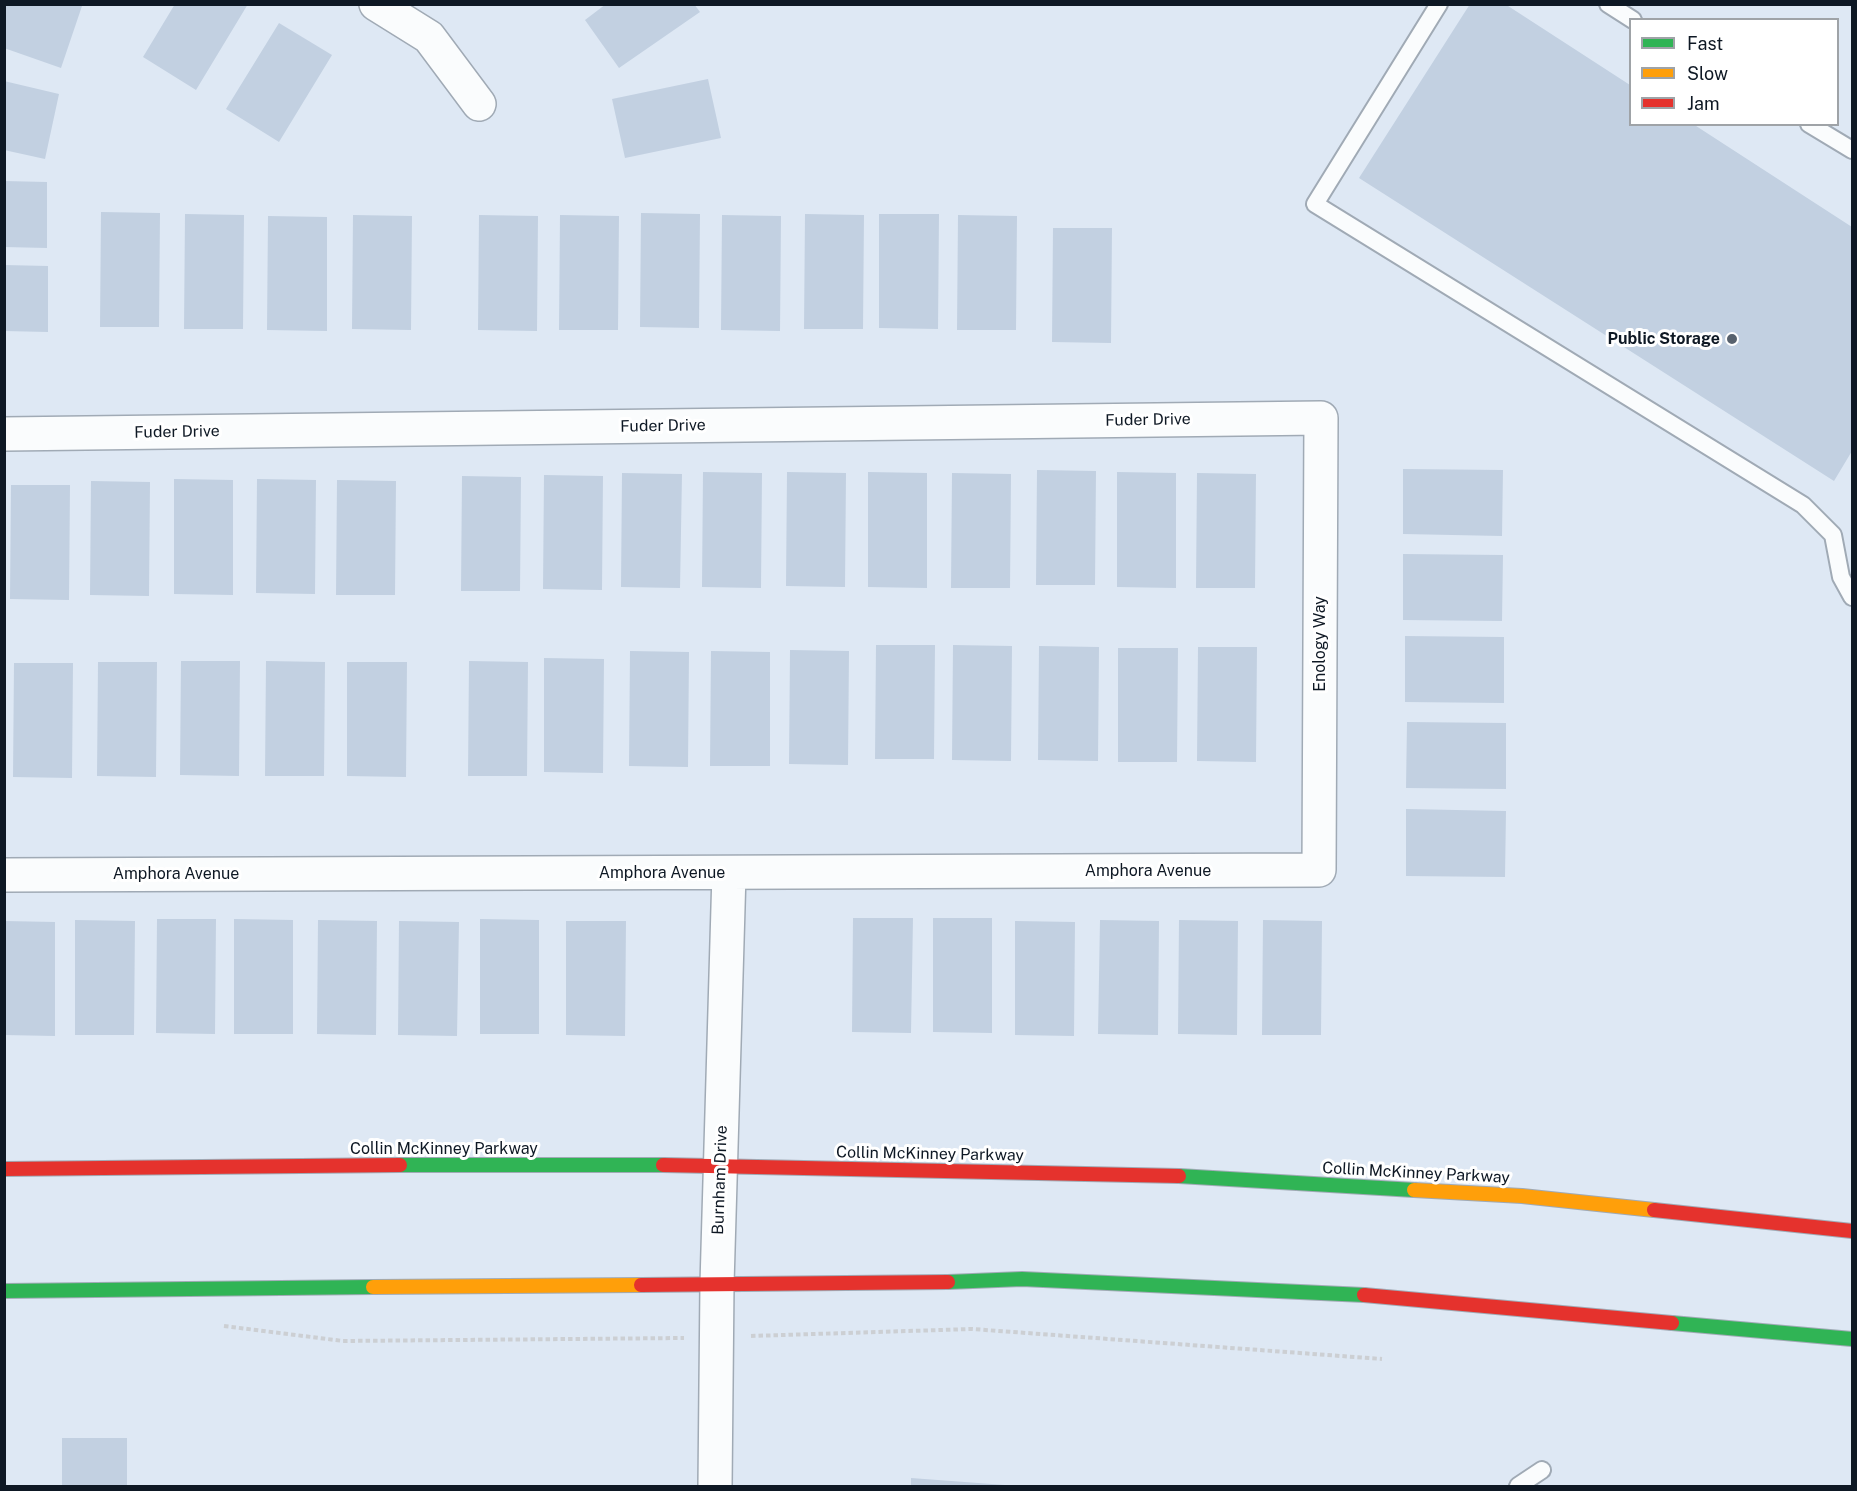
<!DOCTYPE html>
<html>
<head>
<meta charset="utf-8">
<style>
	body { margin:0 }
	#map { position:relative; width:1857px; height:1491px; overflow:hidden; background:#dee8f4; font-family:"Public Sans",sans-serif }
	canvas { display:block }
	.frame { position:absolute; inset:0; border:6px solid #0e1824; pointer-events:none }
	.legend { position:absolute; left:1629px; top:18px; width:210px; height:108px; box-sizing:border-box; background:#fff; border:2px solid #9fa3a7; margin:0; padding:8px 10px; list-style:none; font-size:18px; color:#0e1824 }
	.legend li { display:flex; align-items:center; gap:12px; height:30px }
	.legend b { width:30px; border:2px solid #9fa3a7 }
</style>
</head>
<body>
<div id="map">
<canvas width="1857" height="1491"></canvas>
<div class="frame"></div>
<ul class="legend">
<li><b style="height:8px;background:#30b455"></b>Fast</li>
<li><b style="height:8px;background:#ff9f0a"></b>Slow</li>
<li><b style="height:8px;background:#e5322d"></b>Jam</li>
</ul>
</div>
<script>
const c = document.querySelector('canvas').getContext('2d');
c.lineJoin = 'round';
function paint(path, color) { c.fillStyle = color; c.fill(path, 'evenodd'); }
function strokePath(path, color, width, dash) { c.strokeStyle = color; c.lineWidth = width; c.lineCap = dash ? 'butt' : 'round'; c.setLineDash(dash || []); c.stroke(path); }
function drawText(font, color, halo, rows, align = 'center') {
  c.font = font + ' "Public Sans",sans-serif'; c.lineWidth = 6; c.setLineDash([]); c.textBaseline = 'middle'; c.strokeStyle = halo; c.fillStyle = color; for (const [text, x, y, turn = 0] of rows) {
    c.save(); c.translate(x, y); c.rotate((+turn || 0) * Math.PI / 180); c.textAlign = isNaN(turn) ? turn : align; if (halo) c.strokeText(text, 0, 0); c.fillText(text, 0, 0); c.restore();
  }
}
paint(new Path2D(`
	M4 4H77L82 6 61 68 4 48Z
	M175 4H248L196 90 143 57Z
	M606 4H694L700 12 619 68 585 20Z
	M1470 4H1505L1630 85V124H1693L1852 227V451L1834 481 1359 178Z
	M279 23 332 55 279 142 226 109Z
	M708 79 721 138 625 158 612 99Z
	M4 81 59 94 45 159 4 150Z
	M4 181 47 182V248L4 247Z
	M101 212 160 213 159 327H100Z
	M641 213 700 214 699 328 640 327Z
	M185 214 244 215 243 329H184Z
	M805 214 864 215 863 329H804Z
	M879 214H939L938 329 879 328Z
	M353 215 412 216 411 330 352 329Z
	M479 215 538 216 537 331 478 330Z
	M560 215 619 216 618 330H559Z
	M722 215 781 216 780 331 721 330Z
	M958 215 1017 216 1016 330H957Z
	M268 216 327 217V331L267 330Z
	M1053 228H1112L1111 343 1052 342Z
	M4 265 48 266V332L4 331Z
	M1403 469 1503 470 1502 536 1403 534Z
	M1037 470 1096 471 1095 585H1036Z
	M703 472 762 473 761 588 702 587Z
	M787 472 846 473 845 587 786 586Z
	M868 472 927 473V588L868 587Z
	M1117 472 1176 473V588L1117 587Z
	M622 473 682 474 680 588 621 587Z
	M952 473 1011 474 1010 588H951Z
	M1197 473 1256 474 1255 588H1196Z
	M544 475 603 476 602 590 543 589Z
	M462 476 521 477 520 591H461Z
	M174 479 233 480V595L174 594Z
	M257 479 316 480 315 594 256 593Z
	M337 480 396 481 395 595H336Z
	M91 481 150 482 149 596 90 595Z
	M11 485H70L69 600 10 599Z
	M1403 554 1503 555 1502 621 1403 620Z
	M1405 636 1504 637V703L1405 702Z
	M876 645H935L934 759H875Z
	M953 645 1012 646 1011 761 952 760Z
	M1039 646 1099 647 1098 761 1038 760Z
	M1198 647H1257L1256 762 1197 761Z
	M1118 648H1178L1177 762H1118Z
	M790 650 849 651 848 765 789 764Z
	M630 651 689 652 688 767 629 766Z
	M711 651 770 652V766H710Z
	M544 658 604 659 603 773 544 772Z
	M181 661H240L239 776 180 775Z
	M266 661 325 662 324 776H265Z
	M469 661 528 662 527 776H468Z
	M98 662H157L156 777 97 776Z
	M347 662H407L406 777 347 776Z
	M14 663H73L72 778 13 777Z
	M1407 722 1506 723V789L1406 788Z
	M1406 809 1506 811 1505 877 1406 876Z
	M853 918H913L911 1033 852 1032Z
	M933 918H992V1033L933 1032Z
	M157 919H216L215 1034 156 1033Z
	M234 919 293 920V1034H234Z
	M480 919 539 920V1034H480Z
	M75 920 135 921 134 1035H75Z
	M318 920 377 921 376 1035 317 1034Z
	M1100 920 1159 921 1158 1035 1098 1034Z
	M1179 920 1238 921 1237 1035 1178 1034Z
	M1263 920 1322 921 1321 1035H1262Z
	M4 921 55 922V1036L4 1035Z
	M399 921 459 922 457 1036 398 1035Z
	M566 921H626L625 1036 566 1035Z
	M1015 921 1075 922 1074 1036 1015 1035Z
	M62 1438H127V1486H62Z
	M911 1478 1005 1485V1486H911Z`), '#c2d0e1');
const lane = new Path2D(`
	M1439 4 1315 204 1803 505 1833 535 1841 577 1852 597
	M1608 4 1633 20
	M1809 124 1852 150
	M1518 1486 1542 1470`);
const street = new Path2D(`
	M376 4 429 37 479 104
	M4 434 1321 418 1319 870 4 875
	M715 1486 717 1284 729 873`);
const fast = new Path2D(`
	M400 1165H663
	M1179 1176 1414 1190
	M948 1282 1022 1279 1364 1295
	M4 1291 373 1287
	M1672 1323 1852 1339`);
const slow = new Path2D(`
	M1414 1190 1522 1196 1654 1210
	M373 1287 641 1285`);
const jam = new Path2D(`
	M663 1165 1179 1176
	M4 1169 400 1165
	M1654 1210 1852 1231
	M641 1285 948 1282
	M1364 1295 1672 1323`);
strokePath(lane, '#a0aab5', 20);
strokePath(street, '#a0aab5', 36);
strokePath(fast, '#a0aab5', 16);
strokePath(slow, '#a0aab5', 16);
strokePath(jam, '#a0aab5', 16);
strokePath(new Path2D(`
	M224 1326 343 1341 684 1338
	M751 1336 972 1329 1382 1359`), '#cccfd3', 4, [4.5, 3]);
strokePath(lane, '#fafcfd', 16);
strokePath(street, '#fafcfd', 33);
strokePath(fast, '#30b455', 14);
strokePath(slow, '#ff9f0a', 14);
strokePath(jam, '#e5322d', 14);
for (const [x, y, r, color] of [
	[1732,339,6,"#57616d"]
]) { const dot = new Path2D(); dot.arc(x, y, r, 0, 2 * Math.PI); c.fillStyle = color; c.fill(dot); strokePath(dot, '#fff', 2); }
drawText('bold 16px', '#0e1824', '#fff', [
	["Public Storage",1720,339]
], 'right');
drawText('16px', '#0e1824', '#fff', [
	["Fuder Drive",1148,420,-1],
	["Fuder Drive",663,426,-1],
	["Fuder Drive",177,432,-1],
	["Enology Way",1320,644,-90],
	["Amphora Avenue",1148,871],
	["Amphora Avenue",662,873],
	["Amphora Avenue",176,874],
	["Collin McKinney Parkway",444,1149],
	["Collin McKinney Parkway",930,1154,1],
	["Collin McKinney Parkway",1416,1173,3],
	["Burnham Drive",720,1180,-88]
]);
</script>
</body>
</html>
